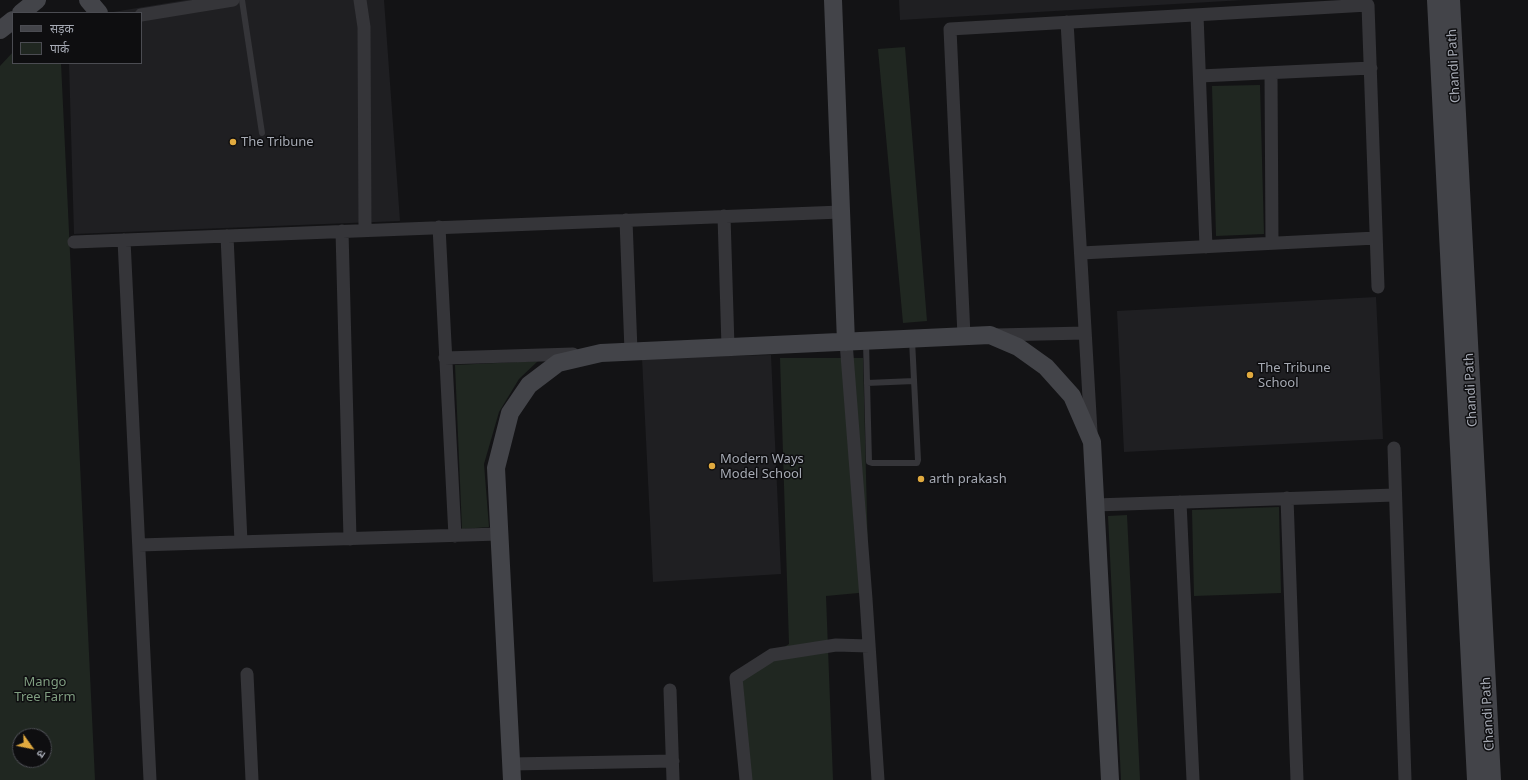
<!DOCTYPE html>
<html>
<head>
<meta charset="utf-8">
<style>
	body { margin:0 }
	#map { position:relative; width:1528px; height:780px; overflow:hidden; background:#131315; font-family:"Noto Sans","Noto Sans Devanagari",sans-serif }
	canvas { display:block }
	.legend { position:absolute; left:12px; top:12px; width:130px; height:52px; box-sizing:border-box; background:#0e0e10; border:1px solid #4b4c52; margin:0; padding:5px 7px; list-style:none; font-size:12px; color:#a6aab4 }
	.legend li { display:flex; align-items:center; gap:8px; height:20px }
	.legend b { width:20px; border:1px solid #4b4c52 }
	.north { position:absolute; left:12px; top:728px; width:40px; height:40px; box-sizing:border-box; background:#0e0e10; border:1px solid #4b4c52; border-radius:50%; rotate:123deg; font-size:11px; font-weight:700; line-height:16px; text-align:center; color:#a6aab4 }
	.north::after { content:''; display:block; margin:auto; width:14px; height:18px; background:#e1aa3f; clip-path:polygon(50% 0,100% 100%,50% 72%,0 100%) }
</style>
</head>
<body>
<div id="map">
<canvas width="1528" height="780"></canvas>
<ul class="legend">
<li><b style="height:5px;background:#434449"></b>सड़क</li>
<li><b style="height:11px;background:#202721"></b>पार्क</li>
</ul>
<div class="north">उ</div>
</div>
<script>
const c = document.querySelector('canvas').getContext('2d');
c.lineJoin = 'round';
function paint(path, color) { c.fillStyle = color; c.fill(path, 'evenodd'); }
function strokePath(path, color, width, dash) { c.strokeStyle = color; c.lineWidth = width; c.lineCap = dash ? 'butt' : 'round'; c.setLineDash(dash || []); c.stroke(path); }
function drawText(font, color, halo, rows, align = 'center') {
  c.font = font + ' "Noto Sans",sans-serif'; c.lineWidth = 3; c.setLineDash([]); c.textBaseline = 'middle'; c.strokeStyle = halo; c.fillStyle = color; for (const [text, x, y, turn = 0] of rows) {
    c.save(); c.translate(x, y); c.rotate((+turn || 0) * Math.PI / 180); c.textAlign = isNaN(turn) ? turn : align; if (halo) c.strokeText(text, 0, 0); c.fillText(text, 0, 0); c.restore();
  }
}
paint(new Path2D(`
	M186 0H384L400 221 74 234 69 63H141V13H107Z
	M899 0H1244L900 20Z
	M1376 297 1383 439 1124 452 1117 311Z
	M771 355 781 574 653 582 642 358Z`), '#1f1f22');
paint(new Path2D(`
	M905 47 927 321 903 323 878 49Z
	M13 52V63H61L95 780H0V66ZM20 736H44V760H20Z
	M1260 85 1264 234 1216 236 1212 86Z
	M780 358H863L869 592 826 596 833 780H741L736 678 789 644Z
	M538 361 519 379 499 412 484 464 489 527 462 529 455 365Z
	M1279 507 1281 593 1194 596 1192 510Z
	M1127 515 1140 780H1121L1108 516Z`), '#202721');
strokePath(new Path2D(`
	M242 0 262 133
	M866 342 869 462 872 463H917L918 460 912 340
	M867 383 914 381`), '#353539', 6);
strokePath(new Path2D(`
	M360 0 364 27 365 230
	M141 15 233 0
	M1197 15 1206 247
	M1067 22 1091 432
	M1271 73 1272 243
	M1200 76 1371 68
	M724 216 728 347
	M626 220 631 351
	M439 227 455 536
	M342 231 350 539
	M227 236 241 542
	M124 240 150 780
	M74 242 841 212
	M1081 253 1376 238
	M996 335 1085 333
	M964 336 950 29 1368 5 1378 287
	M846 342 866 599 878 780
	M445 358 573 354
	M1394 448 1405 780
	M1287 498 1297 780
	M1180 502 1193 780
	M1095 505 1395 495
	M139 545 499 534
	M247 674 252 780
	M670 690 673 780
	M511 764 673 761
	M746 780 736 678 772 655 836 645 869 646`), '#353539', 13);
strokePath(new Path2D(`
	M88 0 99 13
	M833 0 846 342
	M1436 0 1476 780
	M1451 0 1492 780
	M21 13 37 0
	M0 30 13 20
	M512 780 496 468 510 413 529 385 558 363 601 353 990 335 1018 347 1046 367 1072 396 1092 442 1110 780`), '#434449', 18);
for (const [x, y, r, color] of [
	[233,142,4,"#e1aa3f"],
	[1250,375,4,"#e1aa3f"],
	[712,466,4,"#e1aa3f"],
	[921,479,4,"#e1aa3f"]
]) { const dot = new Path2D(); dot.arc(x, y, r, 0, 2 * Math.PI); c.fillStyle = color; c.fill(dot); strokePath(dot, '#0e0e10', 1.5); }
drawText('13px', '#a6aab4', '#0e0e10', [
	["Chandi Path",1454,66,-93],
	["Chandi Path",1471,390,-93],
	["Chandi Path",1488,714,-93]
]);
drawText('13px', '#a6aab4', '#0e0e10', [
	["The Tribune",241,142],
	["The Tribune",1258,368],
	["School",1258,383],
	["Modern Ways",720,459],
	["Model School",720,474],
	["arth prakash",929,479]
], 'left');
drawText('13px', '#7f9d80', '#0e0e10', [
	["Mango",45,682],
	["Tree Farm",45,697]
]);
</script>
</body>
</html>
